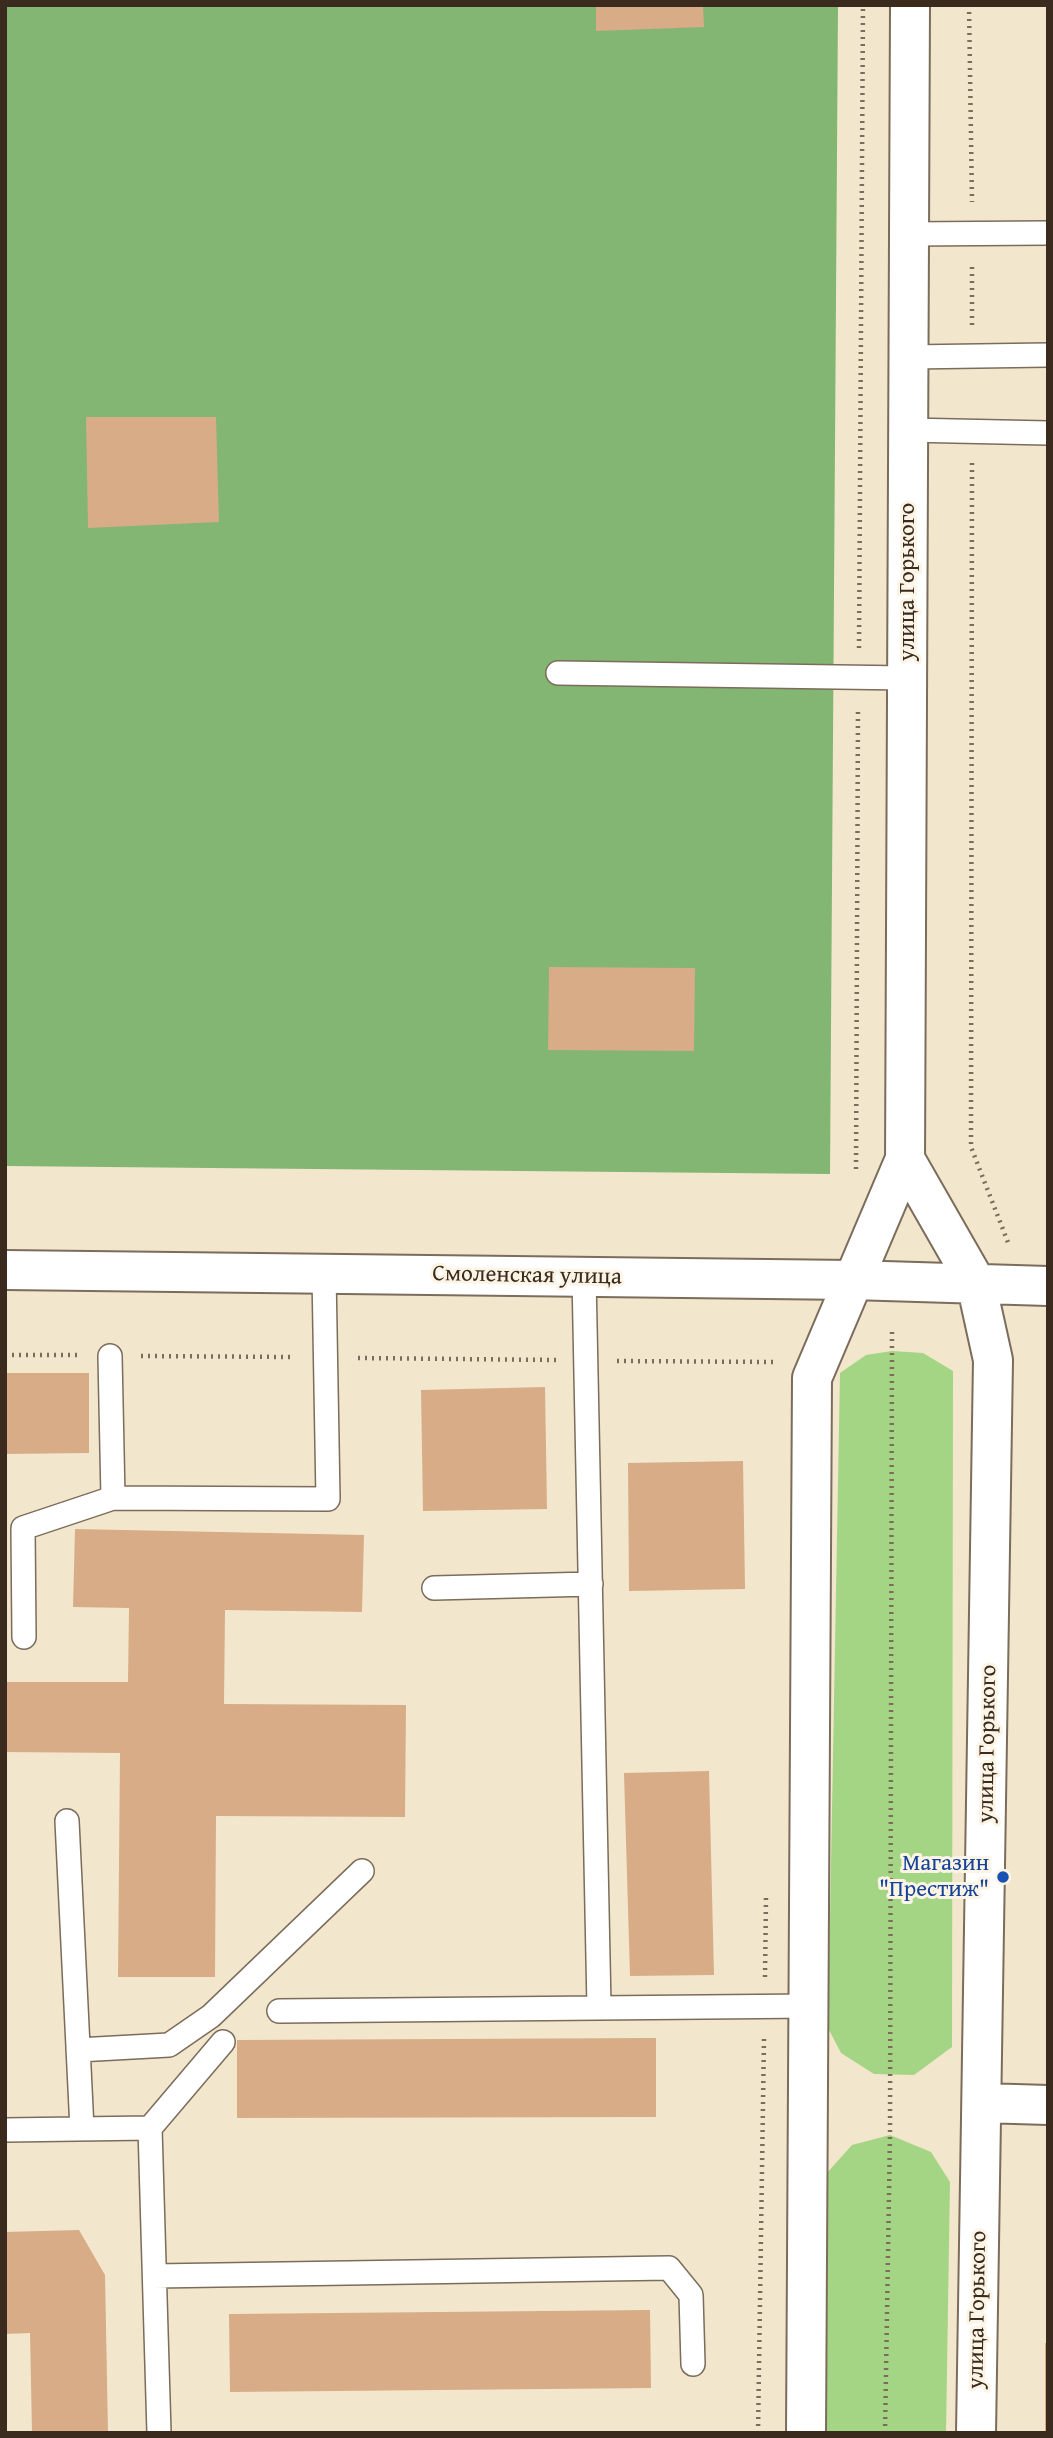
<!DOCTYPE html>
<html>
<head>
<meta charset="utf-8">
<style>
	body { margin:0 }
	#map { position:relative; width:1053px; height:2438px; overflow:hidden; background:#f2e7cc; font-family:"Gentium Book Plus",serif }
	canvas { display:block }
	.frame { position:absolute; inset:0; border:7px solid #3b2a1e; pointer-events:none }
</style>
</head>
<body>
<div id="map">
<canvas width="1053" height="2438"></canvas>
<div class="frame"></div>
</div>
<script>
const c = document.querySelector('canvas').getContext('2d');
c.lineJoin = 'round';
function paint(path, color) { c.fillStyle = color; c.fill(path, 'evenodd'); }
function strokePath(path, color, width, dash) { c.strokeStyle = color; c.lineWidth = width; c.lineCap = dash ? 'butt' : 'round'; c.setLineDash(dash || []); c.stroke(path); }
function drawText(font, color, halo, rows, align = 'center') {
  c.font = font + ' "Gentium Book Plus",serif'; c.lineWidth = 6; c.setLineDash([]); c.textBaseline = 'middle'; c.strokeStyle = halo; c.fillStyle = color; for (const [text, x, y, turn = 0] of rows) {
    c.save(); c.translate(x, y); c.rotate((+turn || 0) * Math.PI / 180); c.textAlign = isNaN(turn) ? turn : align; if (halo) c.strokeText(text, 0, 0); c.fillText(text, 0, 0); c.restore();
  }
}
paint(new Path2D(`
	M892 1351 923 1353 953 1371 952 2047 914 2075 874 2074 841 2053 828 2028 840 1373 866 1355Z
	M890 2135 931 2152 950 2182 946 2433H822L826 2174 852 2145Z`), '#a3d584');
paint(new Path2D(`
	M5 5H838L830 1174 5 1166Z`), '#82b672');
paint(new Path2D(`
	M596 5H703L704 27 596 31Z
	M86 417H216L219 522 88 528Z
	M549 967 695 968 694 1051 548 1050Z
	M5 1373H89V1453L5 1454Z
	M545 1387 547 1509 423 1511 421 1390Z
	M743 1461 745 1589 629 1591 628 1463Z
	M75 1529 364 1535 362 1612 225 1610 224 1704 406 1705 405 1817 216 1816 215 1977H118L120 1753 5 1752V1682H128L129 1608 73 1607Z
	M709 1771 714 1975 630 1976 624 1773Z
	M656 2038V2117L237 2118V2040Z
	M79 2230 105 2275 108 2433H32L30 2333 5 2334V2232Z
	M650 2310 651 2388 230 2392 229 2314Z
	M1045 2343H1048V2433H1045Z`), '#d7ac87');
const service = new Path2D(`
	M909 234 1048 233
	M909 357 1048 355
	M908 430 1048 433
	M558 673 907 678
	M584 1277 599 2007
	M110 1356 113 1498 328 1499 324 1274
	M434 1588 591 1584
	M24 1637 23 1528 113 1498
	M67 1821 82 2129
	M279 2011 811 2006
	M78 2050 169 2045 211 2016 362 1871
	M150 2128 223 2042
	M5 2130 150 2128 159 2433
	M155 2276 669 2268 691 2295 693 2364`);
const minor = new Path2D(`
	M905 1159 976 1283 993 1360 976 2433
	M5 1270 852 1280 1048 1286
	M982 2103 1048 2105
	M806 2433 812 1378 905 1159 910 5`);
strokePath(service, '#7b6c5b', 26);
strokePath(minor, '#7b6c5b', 42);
strokePath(new Path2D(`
	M969 5 972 202
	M972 325V263
	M972 463 971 1147 1009 1245
	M859 648 863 5
	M856 1169 858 709
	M5 1355H80
	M141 1356 293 1357
	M358 1358 556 1360
	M617 1361 774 1362
	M765 1977 766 1898
	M758 2433 764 2038
	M885 2433 890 2135 892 1332`), '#7b6c5b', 4.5, [2, 5]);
strokePath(service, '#fff', 23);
strokePath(minor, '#fff', 38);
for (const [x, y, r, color] of [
	[1003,1877,7,"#1a4fb4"]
]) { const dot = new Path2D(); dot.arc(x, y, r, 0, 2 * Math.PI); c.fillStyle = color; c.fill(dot); strokePath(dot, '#fcf5e5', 2.5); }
drawText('23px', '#3b2a1e', '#fcf5e5', [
	["улица Горького",908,582,-90],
	["Смоленская улица",527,1276,1],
	["улица Горького",988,1744,-89],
	["улица Горького",978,2310,-89]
]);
drawText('23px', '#164399', '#fcf5e5', [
	["Магазин",989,1864],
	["\"Престиж\"",989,1890]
], 'right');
</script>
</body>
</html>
